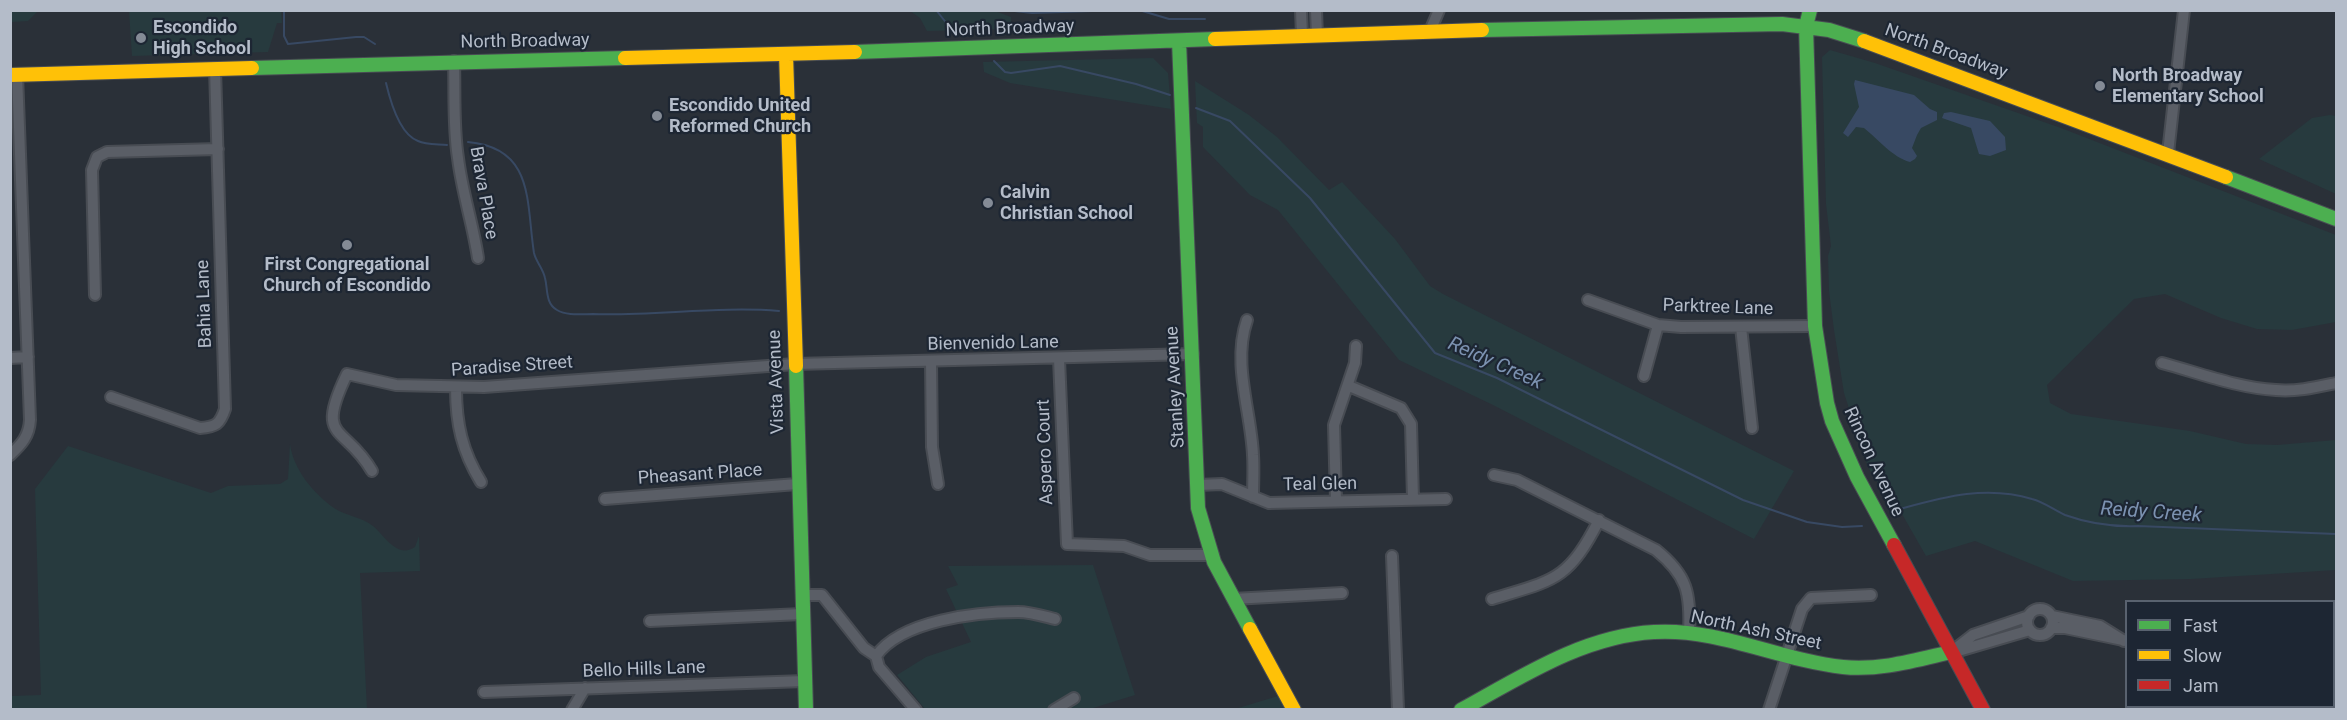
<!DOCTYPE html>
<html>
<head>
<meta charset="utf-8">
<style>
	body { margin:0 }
	#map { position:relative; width:2347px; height:720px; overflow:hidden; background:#2a3038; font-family:Roboto,sans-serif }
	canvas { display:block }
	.frame { position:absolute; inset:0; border:12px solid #b4bcc9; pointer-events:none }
	.legend { position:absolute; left:2125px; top:600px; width:210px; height:108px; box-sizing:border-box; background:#1d2633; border:2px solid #59626f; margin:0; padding:8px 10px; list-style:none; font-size:18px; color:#b4bcc9 }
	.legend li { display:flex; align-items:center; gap:12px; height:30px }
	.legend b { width:30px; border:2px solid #59626f }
</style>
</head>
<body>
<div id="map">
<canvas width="2347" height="720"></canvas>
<div class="frame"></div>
<ul class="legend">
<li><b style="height:8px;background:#4caf50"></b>Fast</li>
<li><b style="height:8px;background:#ffc107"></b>Slow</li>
<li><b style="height:8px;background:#c62828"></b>Jam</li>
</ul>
</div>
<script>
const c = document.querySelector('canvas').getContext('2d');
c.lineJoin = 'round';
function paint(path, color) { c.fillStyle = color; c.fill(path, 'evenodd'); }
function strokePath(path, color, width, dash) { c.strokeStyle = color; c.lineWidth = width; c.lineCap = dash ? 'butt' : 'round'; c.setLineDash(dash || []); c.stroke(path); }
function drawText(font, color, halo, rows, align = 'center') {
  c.font = font + ' Roboto,sans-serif'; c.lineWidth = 4.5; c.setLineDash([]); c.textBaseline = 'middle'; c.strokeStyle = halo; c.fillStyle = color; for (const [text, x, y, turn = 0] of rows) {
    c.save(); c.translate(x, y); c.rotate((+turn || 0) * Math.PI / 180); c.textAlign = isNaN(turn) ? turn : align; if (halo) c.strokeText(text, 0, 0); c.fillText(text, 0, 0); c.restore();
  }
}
paint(new Path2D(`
	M10 11 11 10 38 11 28 21 11 22Z
	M129 11H281L282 23H277L268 52 132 56Z
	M910 11H995L1011 17V29L927 31 920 18Z
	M1830 50 1875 63 2061 128 2336 235V322L2292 330 2257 329 2221 318 2165 294 2134 299 2047 385 2050 403 2071 414 2190 431 2246 444 2277 445 2336 440V570L2191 579 2073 581 1975 541 1926 556 1894 500 1889 501 1868 467 1844 393 1834 330 1829 291 1828 256 1831 246 1826 204 1822 57Z
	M1153 58 1168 73 1171 109 1010 83 984 72 983 62Z
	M1195 81 1249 115 1277 137 1329 190 1342 182 1395 239 1430 286 1443 294 1794 471 1754 539 1493 405 1399 360 1278 210 1250 195 1203 147V127L1197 123Z
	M2330 115 2336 116V194L2259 159 2312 118Z
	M290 444C293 469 314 494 334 508 346 516 362 517 373 526 385 536 397 559 415 547L419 536 420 571 360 573 367 709H11V696L41 695 35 489 68 446 211 493 228 486 280 484 288 479Z
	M1093 565 1135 695 1090 709H925L897 675 926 657 971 642 946 589 958 585 948 566Z
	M1278 696 1286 709H1235Z`), '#273a3e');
paint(new Path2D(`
	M1855 80 1914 95 1930 109 1937 112V120L1921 128 1917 135 1912 148 1917 156 1915 159 1910 162C1892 157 1878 139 1864 128L1856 127 1848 137 1843 133 1859 107 1854 84Z
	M1951 112 1990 121 2005 137 2006 150 1990 156 1979 154 1971 128 1942 118 1944 113Z`), '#384963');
strokePath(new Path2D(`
	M284 10V36L288 44 356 37H364L375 44
	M936 10 952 30
	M1006 10 1032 13 1123 10
	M1139 10 1169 19H1205
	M994 61 1005 72 1011 73 1060 66 1136 84 1170 95
	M386 83C390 100 399 134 418 141 426 145 438 144 447 145
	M1196 108 1230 121 1310 198 1435 353 1497 378 1743 500 1807 522 1842 527 1862 526
	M468 142C535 148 526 203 534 253 536 262 543 268 545 278 548 289 545 303 557 310 567 316 581 314 593 314 653 316 720 306 779 311
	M1900 509C1944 497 1986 485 2032 499 2044 502 2054 510 2065 515 2090 524 2112 527 2138 526L2336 534`), '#384963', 2);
const street = new Path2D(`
	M1301 10 1302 36
	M1316 10 1317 36
	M1430 31 1439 10
	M454 61C455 93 453 127 458 158 462 192 473 224 478 258
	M2168 153 2184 10
	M95 295 92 170 97 157 107 152 218 149
	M1588 300 1658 325 1681 327 1815 326
	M1247 320C1232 363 1251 411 1253 455 1254 469 1253 483 1253 497
	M1741 327 1752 428
	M10 358 28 357
	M1059 359 1067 544 1124 546 1150 555H1213
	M931 362 932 447 938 484
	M2162 363C2199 373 2238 388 2276 390 2296 392 2317 387 2336 383
	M1644 376 1658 325
	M1349 386 1401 408 1411 424 1413 499
	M456 388C456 424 462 451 481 482
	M111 397 200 428C216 427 220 424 225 409L215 68
	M10 455C22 444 29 436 30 420L17 74
	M372 471C345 424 314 442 347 374L396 385 484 387 795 364 1193 354
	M1494 475 1517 480 1656 550C1687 575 1691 593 1689 633
	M1198 485 1222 484 1269 503 1446 499
	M605 499 797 484
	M1336 501 1334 425 1355 363 1356 346
	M1392 556 1398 710
	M802 595H822L864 648 876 656 879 667 916 710
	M1233 599 1342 593
	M1492 599C1554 580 1568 581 1599 520
	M2027 622a13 13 0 1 1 26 0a13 13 0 1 1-26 0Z
	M2052 616 2100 626 2124 641
	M650 621 802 614
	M2051 628H2065L2123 640
	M2334 643H2336
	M1951 652 1973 635 2029 616
	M1955 652 2030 630
	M876 656C901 620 978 612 1018 612 1030 612 1043 616 1055 619
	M484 692 805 681
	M572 710 585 688
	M1054 710 1074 698
	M1769 710 1802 609 1811 598 1871 595
	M2132 710 2133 706`);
const fast = new Path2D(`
	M1810 10 1806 26 1815 326 1827 403 1832 421 1857 477 1894 545
	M1482 30 1782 24 1829 30 1864 41
	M1179 41 1198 508 1214 562 1250 629
	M855 52 1215 39
	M252 68 625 58
	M2226 177 2336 219
	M796 366 806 710
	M1461 710C1521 677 1583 636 1654 632 1719 628 1779 660 1843 667 1879 671 1916 660 1951 652`);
const slow = new Path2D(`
	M1215 39 1482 30
	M1864 41 2226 177
	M786 54 796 366
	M625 58 855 52
	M10 75 252 68
	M1250 629 1294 710`);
const jam = new Path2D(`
	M1894 545 1983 710`);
strokePath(street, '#484c53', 14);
strokePath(fast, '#484c53', 16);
strokePath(slow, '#484c53', 16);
strokePath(jam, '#484c53', 16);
strokePath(street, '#5a5e66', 10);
strokePath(fast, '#4caf50', 14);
strokePath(slow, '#ffc107', 14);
strokePath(jam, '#c62828', 14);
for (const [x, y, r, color] of [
	[141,38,6,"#848b96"],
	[2100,86,6,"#848b96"],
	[657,116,6,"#848b96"],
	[988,203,6,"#848b96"],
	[347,245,6,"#848b96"]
]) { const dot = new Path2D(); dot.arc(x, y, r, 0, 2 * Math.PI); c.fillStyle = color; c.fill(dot); strokePath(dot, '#1d2633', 2); }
drawText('bold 18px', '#b4bcc9', '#1d2633', [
	["Escondido",153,28],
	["High School",153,49],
	["North Broadway",2112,76],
	["Elementary School",2112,97],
	["Escondido United",669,106],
	["Reformed Church",669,127],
	["Calvin",1000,193],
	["Christian School",1000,214],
	["First Congregational",347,265,"center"],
	["Church of Escondido",347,286,"center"]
], 'left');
drawText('18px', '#b4bcc9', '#1d2633', [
	["North Broadway",1010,29,-2],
	["North Broadway",525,42,-1],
	["North Broadway",1946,52,20],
	["Brava Place",483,193,80],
	["Bahia Lane",205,304,-92],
	["Parktree Lane",1718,308,2],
	["Bienvenido Lane",993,344,-1],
	["Paradise Street",512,367,-4],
	["Vista Avenue",777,382,-92],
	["Stanley Avenue",1176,387,-93],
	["Aspero Court",1046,452,-92],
	["Rincon Avenue",1873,462,65],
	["Pheasant Place",700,475,-4],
	["Teal Glen",1320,485,-1],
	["North Ash Street",1756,631,12],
	["Bello Hills Lane",644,670,-2]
]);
drawText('italic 20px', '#7c92b1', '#1d2633', [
	["Reidy Creek",1495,364,24],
	["Reidy Creek",2151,513,4]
]);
</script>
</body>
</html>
